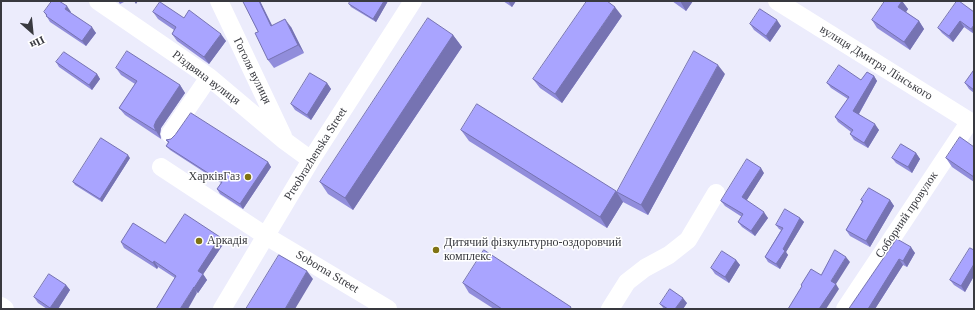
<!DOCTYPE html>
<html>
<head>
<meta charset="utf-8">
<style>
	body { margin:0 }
	#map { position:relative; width:975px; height:310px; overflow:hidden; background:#ececfc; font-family:Georgia,serif }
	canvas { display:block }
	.frame { position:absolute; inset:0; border:2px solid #38393f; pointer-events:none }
	.north { position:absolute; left:12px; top:12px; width:40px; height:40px; -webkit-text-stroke:3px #fff; paint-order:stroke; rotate:153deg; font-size:11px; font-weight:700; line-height:16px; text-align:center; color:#38393f }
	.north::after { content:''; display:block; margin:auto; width:14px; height:18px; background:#38393f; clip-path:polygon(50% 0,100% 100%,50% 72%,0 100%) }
</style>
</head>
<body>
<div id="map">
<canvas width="975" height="310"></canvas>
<div class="frame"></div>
<div class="north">Пн</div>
</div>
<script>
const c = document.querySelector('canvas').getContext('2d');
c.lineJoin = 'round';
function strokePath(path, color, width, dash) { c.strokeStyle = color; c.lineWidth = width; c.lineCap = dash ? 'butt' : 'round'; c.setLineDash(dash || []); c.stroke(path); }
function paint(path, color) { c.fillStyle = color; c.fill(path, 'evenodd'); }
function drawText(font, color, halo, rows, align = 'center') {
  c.font = font + ' Georgia,serif'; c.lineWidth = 3; c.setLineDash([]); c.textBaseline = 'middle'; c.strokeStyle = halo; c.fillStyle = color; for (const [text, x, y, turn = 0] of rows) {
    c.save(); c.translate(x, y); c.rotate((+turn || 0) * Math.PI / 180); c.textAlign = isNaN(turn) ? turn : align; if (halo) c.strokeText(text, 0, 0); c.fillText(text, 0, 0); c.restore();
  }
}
strokePath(new Path2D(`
	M98 1 209 77 285 141 311 160
	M219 1 283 136
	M777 1 974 124
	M170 134 209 77
	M161 167 266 236 388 309
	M1 306 5 309
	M222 309 311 160 413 1
	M610 309 627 282 645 268 669 255 688 240 716 193
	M845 309 970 121`), '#fff', 18);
paint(new Path2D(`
	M118 1H126L120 4Z
	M243 1H260L272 25 291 27 304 53 274 68 268 60 258 32Z
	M388 1 376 22 351 7 349 4Z
	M503 1H516L512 7Z
	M672 1H693L686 11Z
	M902 1 908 9 906 12 919 21 924 29 910 50 877 28 872 20Z
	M44 12H71V13L96 33 86 46 50 22Z
	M153 12 184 18 226 41 209 64 177 41 172 34 174 30 158 19Z
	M974 12V34L964 27 953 42 942 33 938 28Z
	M622 16 562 103 540 88 533 79Z
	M750 24 781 26 770 42 754 30Z
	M453 35 462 47 353 210 328 194 320 182Z
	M56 62 97 74 100 79 92 90 59 67Z
	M116 68 180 85 185 93 161 128 160 134 161 139 125 115 119 108 135 84 121 75Z
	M974 70V93L969 89 965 83Z
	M725 74 648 215 623 202 607 228 469 141 461 130 617 192Z
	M874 76 877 81 859 114 879 130 868 148 854 140 850 134 851 132 838 122 835 117 848 99 831 88 827 83 861 80Z
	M327 83 331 89 311 120 295 110 291 104Z
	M175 135 268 162 271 167 243 209 220 194 217 189 221 183 170 150 166 146 168 143 166 140 171 139Z
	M974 147V182L952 167 946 158Z
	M916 153 920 159 912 173 896 163 892 158Z
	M130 158 102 202 75 185 73 182Z
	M764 173 746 201 768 218 755 236 742 227 738 222 742 217 725 206 721 201Z
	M861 200H890L894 206 870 247 850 236 846 230 862 202Z
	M800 218 804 222 786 252 788 255 780 269 768 262 765 257 781 230 779 229 776 225Z
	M220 237 224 243 203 274 207 280 198 293 158 267 157 269 124 248 121 242 165 243Z
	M897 239 915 253 907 267 903 265 875 309H849Z
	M974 250V276L965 292 954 285 950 280Z
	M736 260 740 265 729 283 715 274 711 268Z
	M463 283 570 309H494L469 293Z
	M66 285 70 290 58 309H47L38 303 34 297Z
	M687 303 683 309H664L660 304Z`), '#918ddb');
paint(new Path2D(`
	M134 1H138L136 4Z
	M259 1H260L276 34 271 26Z
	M384 1H388L376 22 373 19Z
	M508 1H516L512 7Z
	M680 1H693L686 11Z
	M902 1 908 9 904 15 898 7Z
	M67 6 71 12 69 15 65 9Z
	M615 7 622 16 562 103 555 94Z
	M285 19 291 27 304 53 298 45Z
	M777 20 781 26 770 42 766 36Z
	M919 21 924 29 910 50 904 42Z
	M960 21 964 27 953 42 949 36Z
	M974 25V34L971 29Z
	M92 27 96 33 86 46 82 41Z
	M221 34 226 41 209 64 204 57Z
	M453 35 462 47 353 210 345 198Z
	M718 65 725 74 648 215 641 205Z
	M97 74 100 79 92 90 89 85Z
	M874 76 877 81 857 117 853 111Z
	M327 83 331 89 311 120 307 115Z
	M180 85 185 93 161 128 160 134 161 139 156 131 154 126 156 121Z
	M875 124 879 130 868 148 864 143Z
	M916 153 920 159 912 173 908 167Z
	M128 155 130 158 102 202 100 199Z
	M268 162 271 167 243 209 240 204Z
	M761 168 764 173 745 203 742 197Z
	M616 191 623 202 607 228 600 217Z
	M890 200 894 206 870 247 866 241Z
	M764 212 768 218 755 236 751 231Z
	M800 218 804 222 786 252 788 255 780 269 776 264 783 249Z
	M220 237 224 243 202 276 198 271Z
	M911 247 915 253 907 267 903 261Z
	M846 257 850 262 836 284 839 289 826 309H819L831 281Z
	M899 259 903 265 875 309H868Z
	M736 260 740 265 729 283 725 277Z
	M154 261 158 267 157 269 153 263Z
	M974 264V276L965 292 961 286Z
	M307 271 313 279 295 309H285Z
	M203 274 207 280 198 293 194 288Z
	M66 285 70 290 58 309H51L50 308Z
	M194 287 197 293 188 309H180Z
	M683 298 687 303 683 309H675Z`), '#7673b2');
const building = new Path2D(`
	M52 1H59L67 6 65 9 92 27 82 41 46 16 47 15 44 12Z
	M243 1H259L271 26 285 19 298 45 268 60 255 33 258 32Z
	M350 1H384L373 19 349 4Z
	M587 1H607L615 7 555 94 533 79Z
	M885 1H902L898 7 919 21 904 42 872 20Z
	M957 1H959L974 12V25L971 29 960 21 949 36 938 28Z
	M160 2 184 18 189 10 221 34 204 57 172 34 176 27 153 12Z
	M760 9 777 20 766 36 750 24Z
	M428 18 453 35 345 198 320 182Z
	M127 51 180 85 156 121 154 126 156 131 119 108 137 81 116 68Z
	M694 51 718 65 641 205 617 192Z
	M64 52 97 74 89 85 56 62Z
	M839 65 861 80 867 72 874 76 853 111 875 124 864 143 850 134 853 130 835 117 849 97 827 83Z
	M974 70V90L965 83Z
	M310 73 327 83 307 115 291 104Z
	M477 104 616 191 600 217 461 130Z
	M191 113 268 162 240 204 217 189 222 182 166 146 169 142 166 140 171 139 175 135Z
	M960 137 974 147V177L946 158Z
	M101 138 128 155 100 199 73 182Z
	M901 144 916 153 908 167 892 158Z
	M747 159 761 168 742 197 764 212 751 231 738 222 743 214 721 201Z
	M869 188 890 200 866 241 846 230 863 201 861 200Z
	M785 209 800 218 783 249 785 251 776 264 765 257 783 228 776 225Z
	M185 214 220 237 198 271 203 274 194 288V287L180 309H156L176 276 154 261 153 263 121 242 133 223 165 243Z
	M897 239 911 247 903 261 899 259 868 309H849Z
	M970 248 974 250V264L961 286 950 280Z
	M484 250 571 307 570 309H502L463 283Z
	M835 250 846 257 831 281 836 284 819 309H788L802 286 801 285 811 269 821 275Z
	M722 251 736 260 725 277 711 268Z
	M279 255 307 271 285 309H246Z
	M49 274 66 285 50 308 34 297Z
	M670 289 683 298 675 309H668L660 304Z`);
paint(building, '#a9a4ff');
strokePath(building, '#7673b2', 1);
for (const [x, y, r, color] of [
	[248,177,4,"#807314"],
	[199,241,4,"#807314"],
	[436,250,4,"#807314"]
]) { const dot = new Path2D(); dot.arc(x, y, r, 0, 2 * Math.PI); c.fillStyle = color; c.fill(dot); strokePath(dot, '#fff', 1.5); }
drawText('12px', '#38393f', '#fff', [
	["вулиця Дмитра Лінського",876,63,32],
	["Гоголя вулиця",252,71,64],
	["Різдвяна вулиця",206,78,37],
	["Preobrazhenska Street",316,154,-58],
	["Соборний провулок",907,215,-56],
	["Soborna Street",327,272,31]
]);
drawText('12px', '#38393f', '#fff', [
	["ХарківГаз",240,177,"right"],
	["Аркадія",207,241],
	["Дитячий фізкультурно-оздоровчий",444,243],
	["комплекс",444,257]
], 'left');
</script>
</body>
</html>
